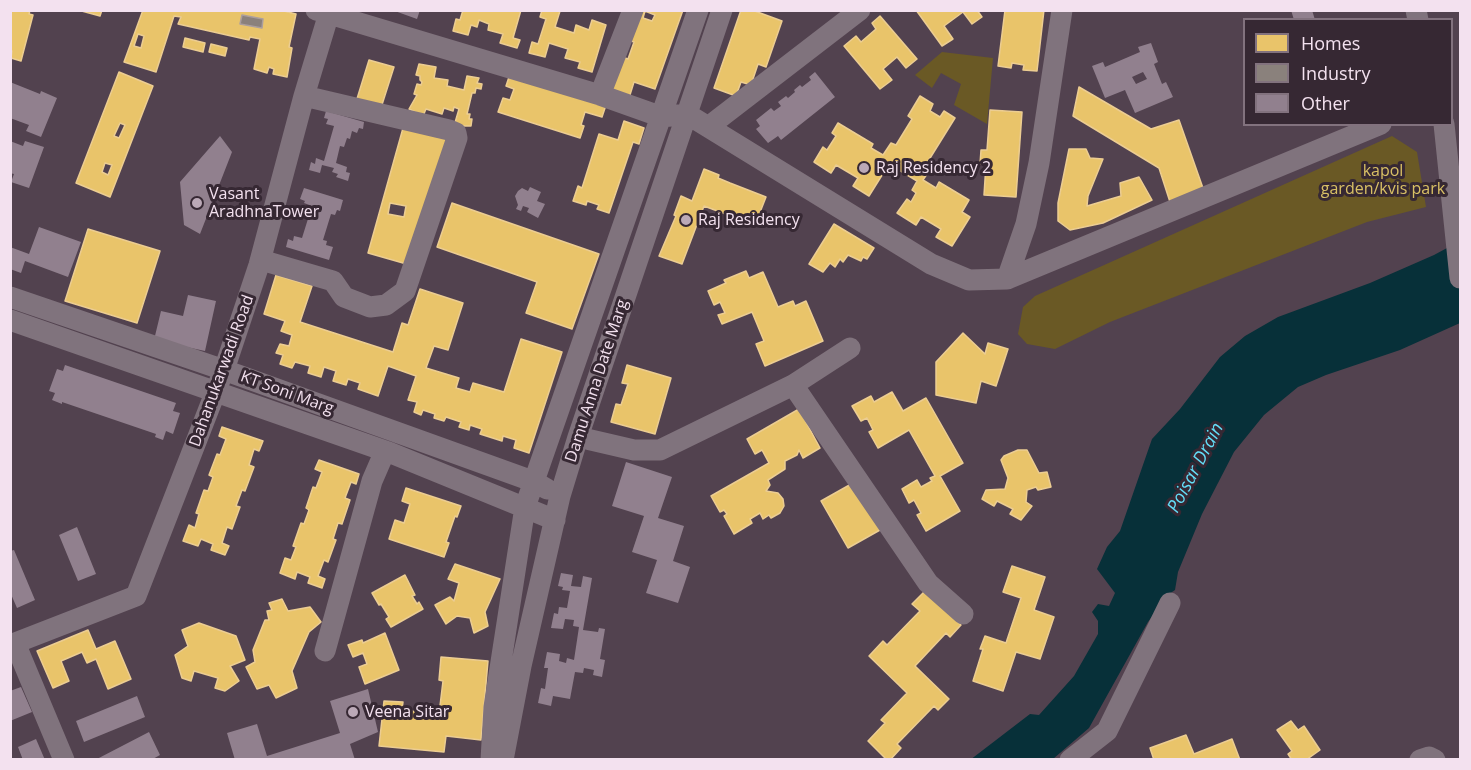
<!DOCTYPE html>
<html>
<head>
<meta charset="utf-8">
<style>
	body { margin:0 }
	#map { position:relative; width:1471px; height:770px; overflow:hidden; background:#52424f; font-family:"Open Sans",sans-serif }
	canvas { display:block }
	.frame { position:absolute; inset:0; border:12px solid #f3e1ef; pointer-events:none }
	.legend { position:absolute; left:1243px; top:18px; width:210px; height:108px; box-sizing:border-box; background:#362833; border:2px solid #82727e; margin:0; padding:8px 10px; list-style:none; font-size:18px; color:#f3e1ef }
	.legend li { display:flex; align-items:center; gap:12px; height:30px }
	.legend b { width:30px; border:2px solid #82727e }
</style>
</head>
<body>
<div id="map">
<canvas width="1471" height="770"></canvas>
<div class="frame"></div>
<ul class="legend">
<li><b style="height:16px;background:#e9c46a"></b>Homes</li>
<li><b style="height:16px;background:#8a817c"></b>Industry</li>
<li><b style="height:16px;background:#91808e"></b>Other</li>
</ul>
</div>
<script>
const c = document.querySelector('canvas').getContext('2d');
c.lineJoin = 'round';
function paint(path, color) { c.fillStyle = color; c.fill(path, 'evenodd'); }
function strokePath(path, color, width, dash) { c.strokeStyle = color; c.lineWidth = width; c.lineCap = dash ? 'butt' : 'round'; c.setLineDash(dash || []); c.stroke(path); }
function drawText(font, color, halo, rows, align = 'center') {
  c.font = font + ' "Open Sans",sans-serif'; c.lineWidth = 6; c.setLineDash([]); c.textBaseline = 'middle'; c.strokeStyle = halo; c.fillStyle = color; for (const [text, x, y, turn = 0] of rows) {
    c.save(); c.translate(x, y); c.rotate((+turn || 0) * Math.PI / 180); c.textAlign = isNaN(turn) ? turn : align; if (halo) c.strokeText(text, 0, 0); c.fillText(text, 0, 0); c.restore();
  }
}
paint(new Path2D(`
	M942 52 993 58 987 124 954 105 961 84 941 73 932 88 915 75Z
	M1392 136 1417 152 1426 207 1367 222 1110 322 1055 349 1027 344 1018 334 1023 307 1035 296Z`), '#6a5925');
paint(new Path2D(`
	M1460 241V323L1400 350 1326 375 1298 387 1264 415 1234 452 1202 514 1178 572 1175 590 1160 600V605L1148 622 1089 728 1053 759 970 760 1030 714 1039 715 1074 676 1098 634V621L1092 612 1098 604 1109 606 1115 593 1097 569 1107 547 1120 531 1152 439 1180 409 1220 357 1245 336 1278 317 1370 283 1434 255Z`), '#073039');
const homes = new Path2D(`
	M10 10H30L29 14 33 15 21 61 11 58 12 51H10Z
	M78 10H102L100 16Z
	M143 10H280L296 14 289 47 292 48 287 77 273 74 274 69 269 67 267 73 254 69 260 39 250 37 249 40 178 24 181 17 174 16 156 72 124 62ZM138 34 144 36 141 48 134 46Z
	M463 10H521L513 38 520 40 517 48 500 43 503 34 488 30 489 24 479 20 477 27 471 25 468 35 453 31 456 19 460 20Z
	M542 10 560 11 555 27 574 33 576 25 589 30 592 20 606 25 592 72 578 68 580 62 565 58 568 49 549 43 545 57 529 53 532 42 538 44 546 19 540 17Z
	M641 10H683L655 89 634 82 629 98 608 87 619 56 628 59 634 42 625 39ZM645 11 655 15 652 21 643 18Z
	M741 10H752L782 21 766 67 758 64 751 85 741 82 736 96 714 88Z
	M916 10H977L982 17 972 24 963 12 944 26 953 39 942 46Z
	M1005 10H1044L1037 71 1023 70 1024 65 1012 63 1011 68 998 66Z
	M880 16 917 59 906 68 897 57 883 69 892 80 880 89 844 46 856 36 861 42 876 29 872 23Z
	M185 38 205 43 203 52 183 47Z
	M211 44 227 48 225 56 209 52Z
	M369 60 394 67 380 111 356 102Z
	M419 64 436 67 434 78 448 80 447 86 464 90 467 76 479 78 477 83 482 84 481 89 476 88 475 93H472L467 114H470L469 119H472L471 126H454L459 109 454 107 453 111 444 108 442 114 426 109 423 116 409 109 417 95 414 94 417 84 421 85 422 82 420 80V76L416 75Z
	M119 72 153 86 110 197 76 183ZM120 123 125 125 119 138 114 136ZM105 163 112 165 108 175 102 172Z
	M510 74 608 99 602 117 585 112 581 125 584 126 580 138 498 112 503 98 510 100 514 89 506 86Z
	M1079 87 1151 129 1179 120 1204 191 1170 202 1159 168 1073 116Z
	M920 96 933 104 930 111 940 117 944 111 955 118 922 171 927 174 923 180 936 188 939 182 969 200 962 212 970 217 952 246 936 237 941 229 921 217 916 225 897 213 907 199 911 202 916 193 912 190 917 181 889 164 869 196 853 186 858 178 836 165 831 173 814 162 823 147 827 150 836 136 832 133 838 123 873 144 871 148 883 155 891 143 896 145 912 119 908 116Z
	M990 110 1022 112 1016 197 984 195 986 164H980L981 150H987Z
	M405 121 453 134 410 265 368 253ZM390 203 406 206 404 217 388 214Z
	M624 121 644 128 639 144 633 142 609 213 597 209 599 205 587 201 586 205 573 201 578 186 582 188 599 134 618 140Z
	M1069 149H1086L1090 158 1103 159 1088 196 1087 206 1121 196 1120 183 1139 177 1152 200 1103 223 1070 230 1058 221V203Z
	M704 169 719 175 718 178 730 183 766 197 755 225 704 206 682 264 659 256 676 216 674 215 681 196 692 201Z
	M452 203 599 254 572 329 526 313 537 282 437 247Z
	M834 224 874 248 867 259 863 257 861 261 848 255 843 262 840 259 835 267 830 263 823 272 809 264Z
	M88 229 160 251 137 323 65 301Z
	M746 271 749 278 763 272 778 307 793 301 795 306 806 301 823 341 765 366 756 344 764 341 752 312 722 324 718 315 725 313 720 302 714 305 708 291 726 283 724 280Z
	M276 275 312 286 300 322 393 352 402 323 408 325 420 289 463 303 448 350 434 346 426 368 459 378 456 388 470 392 473 383 504 392 521 339 562 352 529 453 514 448 516 440 503 436 502 441 480 434 482 429 470 425 469 430 459 427 461 422 446 417 444 421 434 418 435 414 423 410 421 415 414 412 417 402 408 400 416 376 388 366 378 396 358 389 360 383 348 379 346 385 333 381 336 371 324 367 321 377 308 373 310 366 295 362 292 368 280 364 283 355 276 353 280 344 289 346 292 335 281 331 285 321 264 314Z
	M963 333 985 354 988 343 1008 349 996 386 981 381 976 403 936 395V362Z
	M627 365 671 378 655 434 611 422 616 404 621 405 628 384 622 383Z
	M892 392 903 411 926 398 963 463 940 476 960 511 926 531 917 515 921 513 914 500 909 503 902 489 917 480 921 487 932 481 930 478 935 476 909 430 878 448 869 432 873 430 867 418 861 421 852 406 871 396 874 402Z
	M799 409 820 448 803 458 799 450 797 455 785 461V469L768 480 770 485 766 491 778 493 783 499 784 506 780 513 771 518 769 515 763 519 760 513 750 519 752 523 734 534 724 516 727 514 724 510 720 512 711 496 769 463 762 450 755 454 747 439Z
	M222 427 263 441 259 451 254 449 249 465 254 467 245 491 242 490 236 506 240 507 232 529 227 527 222 543 229 546 225 555 211 550 213 544 201 539 198 546 183 541 189 525 195 528 199 514 196 513 204 490 208 491 213 477 209 475 217 454 220 455 226 439 219 436Z
	M1018 450H1027L1039 473 1047 472 1051 487 1038 490 1036 487 1027 490 1026 502 1032 506 1021 520 1010 514 1013 509 997 501 994 506 982 499 986 490 1005 489 1008 478 1001 460 1004 456Z
	M319 460 359 474 356 484 351 482 345 498 350 500 342 524 338 523 333 539 336 540 328 562 324 560 318 576 325 579 322 588 308 583 310 577 297 572 295 579 280 573 285 558 291 560 296 547 293 546 301 523 304 524 309 510 306 508 313 487 316 488 322 472 315 469Z
	M853 483 880 530 848 548 821 501Z
	M406 488 461 506 457 517 455 516 446 542 449 543 444 557 389 539 395 520 404 523 410 504 402 501Z
	M455 564 500 579 485 612 488 626 474 633 470 618 457 616 446 624 435 605 450 597 454 601 459 583 448 579Z
	M1012 566 1045 577 1034 610 1054 617 1040 659 1016 652 1003 691 973 681 983 649H980L985 636 1006 643 1021 598 1003 592Z
	M405 575 415 595 412 596 417 604 419 602 423 609 391 627 386 619 389 617 381 604 379 605 372 593Z
	M925 591 961 625 950 637 946 633 915 666 949 699 938 710 934 706 897 744 901 748 890 760H887L868 741 885 723 881 720 907 693 869 656 883 641 887 645 920 611 912 604Z
	M282 599 288 611 310 607 321 622 309 632 292 671 297 688 276 698 269 685 257 689 246 667 255 662 253 650 265 620H269L267 611 272 610 269 603Z
	M199 623 236 636 245 660 230 666 239 681 225 691 215 688 218 678 194 671 191 681 182 678 175 655 188 646 182 630Z
	M88 630 96 649 115 641 131 679 108 689 96 659 87 663 82 652 61 661 69 681 53 688 37 651Z
	M385 633 399 670 365 684 359 667 367 664 363 653 353 657 348 645 362 640 363 643Z
	M441 657 488 661 481 740 446 736 444 752 379 746 384 701 403 702 402 710 439 714 443 681 439 680Z
	M1291 721 1298 730 1304 726 1320 750 1306 760H1292L1288 754 1292 751 1277 730Z
	M1186 735 1194 754 1232 739 1240 760H1154L1150 748Z`);
paint(homes, '#e9c46a');
strokePath(homes, '#eccd92', 1.5);
const industry = new Path2D(`
	M242 15 263 19 262 28 240 24Z`);
paint(industry, '#8a817c');
strokePath(industry, '#aa9e9e', 1.5);
paint(new Path2D(`
	M392 10H420L417 19Z
	M1291 10H1312L1315 20H1294Z
	M1151 43 1158 62 1154 64 1162 84 1166 82 1173 97 1135 113 1125 90 1105 98 1092 66 1103 62 1105 67 1140 52 1138 47ZM1143 72 1147 79 1136 84 1132 77Z
	M815 72 835 97 781 140 778 136 768 143 756 129 760 126 756 120 771 108 774 111 781 106 778 102 786 96 788 98 795 92 794 90 800 85 802 87 811 80 809 77Z
	M10 82 40 94 41 91 57 98 41 137 26 131 29 125 10 118Z
	M326 111 364 122 363 129 359 128 357 133 352 131 350 139 347 138 344 147 340 146 336 163 347 167 346 172 350 173 348 181 336 177 338 174 332 172 334 168 322 165 320 173 309 170 311 162 315 164 316 158 324 161 334 126 326 124 328 119 324 118Z
	M220 136 232 152 200 234 184 225 180 182Z
	M10 141 23 146 25 141 44 147 29 188 11 182 14 174 10 173Z
	M530 187 541 192 537 201 545 204 538 218 527 212 529 208 523 206 521 211 516 209 518 205 515 196 518 191 522 188 528 191Z
	M304 188 343 200 340 211 337 210 335 215 331 214 323 240 327 241 326 245 333 247 329 260 286 247 288 239 293 241 294 236 302 238 312 206 304 203 305 201 300 199Z
	M39 227 81 242 68 277 25 261 21 273 10 269V247L29 254Z
	M188 295 216 301 205 351 154 340 161 311 183 316Z
	M65 365 176 403 173 411 180 413 173 434 166 431 163 440 155 437 156 434 62 402V404L52 400 55 393 49 391 57 369 63 371Z
	M626 462 672 477 658 518 684 526 673 561 690 567 678 603 646 593 657 560 632 552 644 516 612 506Z
	M77 527 96 574 78 581 59 535Z
	M14 550 35 600 17 608 10 592V551Z
	M561 573 573 575 571 586 581 587 583 576 592 578 583 630 598 632 599 628 605 629 600 659 605 660 602 677 593 675 594 670 584 668 583 673 575 672 570 699 553 696 551 706 538 703 541 688 545 689 548 668H544L547 652 560 654 559 661 566 663 567 658 574 660 579 627 573 626 574 620 565 619 563 629 551 628 554 613 558 614 559 607 567 608 570 591 562 590 563 587 558 586Z
	M21 687 32 712 10 721V691Z
	M368 689 378 732 350 744 355 760H235L227 733 257 724 267 756 340 733 330 701Z
	M137 696 145 717 84 742 76 721Z
	M149 732 160 755 151 760H95Z
	M36 739 45 760H23L18 747Z`), '#91808e');
strokePath(new Path2D(`
	M316 10 600 95 662 117 687 114 931 264 969 280 1007 279 1026 224 1039 163 1062 10
	M1416 10 1418 20
	M600 95 633 10
	M1444 124 1460 278
	M708 127 860 10
	M261 260 333 281 344 297 370 307 386 305 405 291 457 138 456 133 449 130 304 96
	M1007 279 1381 124
	M10 297 224 370 535 482 547 489
	M10 320 391 453 555 520
	M793 385 928 583 963 614
	M578 437 634 450H660L793 385 850 348
	M15 643 64 760
	M10 645 136 596 224 370 259 265 304 96 330 10
	M325 651 372 481 385 451
	M491 760 494 707 525 507 698 10
	M503 760 521 666 560 496 578 437 722 10
	M1070 760 1107 731 1170 603
	M1420 760 1429 757 1435 760`), '#80737d', 21);
for (const [x, y, r, color] of [
	[864,168,6,"#bba9b7"],
	[197,203,6,"#bba9b7"],
	[686,220,6,"#bba9b7"],
	[353,712,6,"#bba9b7"]
]) { const dot = new Path2D(); dot.arc(x, y, r, 0, 2 * Math.PI); c.fillStyle = color; c.fill(dot); strokePath(dot, '#362833', 2); }
drawText('16px', '#f3e1ef', '#362833', [
	["Raj Residency 2",876,168],
	["Vasant",209,194],
	["AradhnaTower",209,212],
	["Raj Residency",698,220],
	["Veena Sitar",365,712]
], 'left');
drawText('16px', '#d9c065', '#362833', [
	["kapol",1383,171],
	["garden/kvis park",1383,189]
]);
drawText('16px', '#f3e1ef', '#362833', [
	["Dahanukarwadi Road",222,371,-70],
	["Damu Anna Date Marg",597,381,-72],
	["KT Soni Marg",287,393,20]
]);
drawText('italic 18px', '#63def8', '#362833', [
	["Poisar Drain",1196,468,-62]
]);
</script>
</body>
</html>
